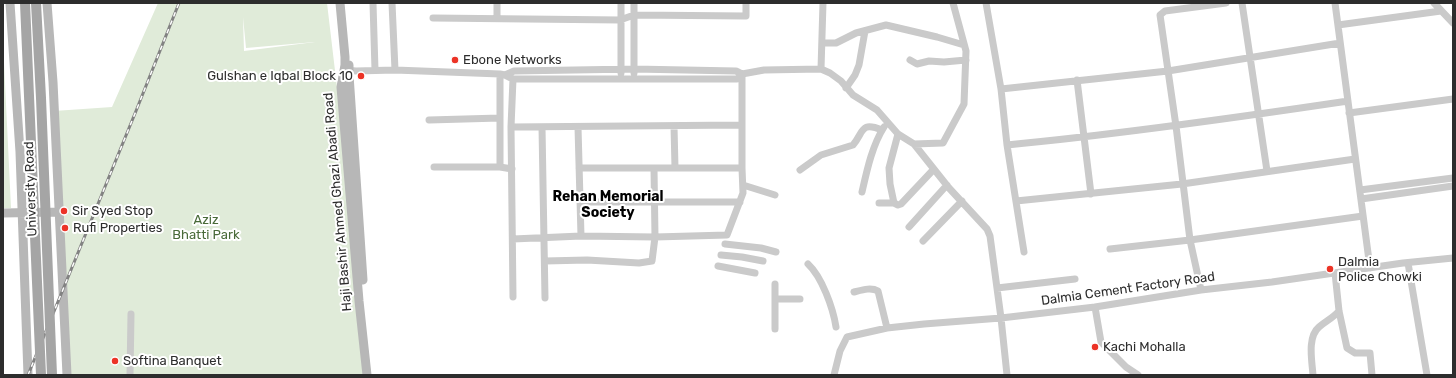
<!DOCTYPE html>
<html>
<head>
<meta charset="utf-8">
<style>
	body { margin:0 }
	#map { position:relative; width:1456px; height:378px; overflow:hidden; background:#fff; font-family:Rubik,sans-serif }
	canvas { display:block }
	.frame { position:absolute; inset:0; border:4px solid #2d2d2d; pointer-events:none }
</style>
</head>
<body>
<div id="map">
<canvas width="1456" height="378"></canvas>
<div class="frame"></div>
</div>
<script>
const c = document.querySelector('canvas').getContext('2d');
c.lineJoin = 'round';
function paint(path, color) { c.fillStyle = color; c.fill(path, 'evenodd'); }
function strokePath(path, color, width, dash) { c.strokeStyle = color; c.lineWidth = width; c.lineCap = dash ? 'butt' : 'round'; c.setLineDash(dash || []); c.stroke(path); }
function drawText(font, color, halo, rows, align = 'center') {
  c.font = font + ' Rubik,sans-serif'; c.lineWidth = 4; c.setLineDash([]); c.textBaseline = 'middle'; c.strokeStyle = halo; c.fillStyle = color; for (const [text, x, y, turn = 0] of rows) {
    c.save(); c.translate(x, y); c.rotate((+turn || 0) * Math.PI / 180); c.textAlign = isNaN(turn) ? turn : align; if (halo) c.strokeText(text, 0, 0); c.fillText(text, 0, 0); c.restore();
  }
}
paint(new Path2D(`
	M158 3H327L371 375H67L54 111 112 107ZM243 17 246 48 315 42 244 51Z
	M3 41 11 208H3Z`), '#e0ebd9');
strokePath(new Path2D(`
	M373 3 375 70
	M392 3 395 70
	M497 3V18
	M621 3V73
	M634 3V73
	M986 3 1001 89 1007 145 1024 252
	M1242 3 1267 171
	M1335 3 1370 268
	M1434 3 1453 23
	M433 18 620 20 634 15 746 16V3
	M1338 25 1441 11
	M822 43H836L856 33 886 25 937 37 964 45
	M910 60 917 64 929 61 944 62 966 60
	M821 69 823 3
	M345 70 356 71 395 70 500 74 505 75 513 79H737L742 74
	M505 75 514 71 634 69 736 71 742 74 764 70 821 69 830 73 841 81 853 95 877 110 898 134 914 144 949 188 987 229 990 236 1001 318 1007 375
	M513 79 511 127 513 297
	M1077 80 1091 194
	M846 88 855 75 859 65 865 31
	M1001 89 1168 71 1340 43
	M1349 113 1453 99
	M429 120 500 118
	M674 126 675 168
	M511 127 741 125
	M542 127 545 298
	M578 127 581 236
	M898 134 889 168 890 184 894 203 898 205 901 204 934 169
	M914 144 943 143 964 104 966 51 953 3
	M1007 145C1121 134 1234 118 1348 101
	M434 167H500L512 169
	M500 167V74
	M579 168H742
	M800 170 821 155 853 145C864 132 860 121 882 130
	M743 185 775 195
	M1360 190 1453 178
	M862 192C867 170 872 146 884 127
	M1361 199 1453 186
	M1016 201 1182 184 1355 159
	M580 202H740
	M879 203H894
	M909 227 947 185
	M513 239 581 236 655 237 727 235 743 193 742 168V74
	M923 241 962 201
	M725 244 761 248 776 252
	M1110 249 1190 240 1363 216
	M721 255 742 257 763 261
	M545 261 587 260 639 263 652 261 655 237 654 168
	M1408 263 1427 375
	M808 264C822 277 833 308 836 327
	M718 266 755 273
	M1335 273 1339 311 1347 348 1355 353H1370L1372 375
	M775 284V329
	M997 288 1075 279
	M1201 290 1190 240 1176 126 1160 15 1165 11 1226 3
	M854 292C862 290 871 287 878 291L887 328
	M775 299H800
	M1095 307 1101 342 1126 367 1138 375
	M130 375 131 314
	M834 375 840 351 847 337 887 328 924 324 1001 318 1095 307 1201 290 1272 282 1403 263 1453 258
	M1313 375C1312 361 1307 337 1319 327 1326 321 1333 318 1339 311`), '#cacaca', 7);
strokePath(new Path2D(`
	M10 3 20 152 28 375
	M47 3 53 82 67 375
	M340 3 345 57V65L341 87 359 301 367 375
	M349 65V75L363 280
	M3 213 59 212`), '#b7b7b7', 9);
const rail = new Path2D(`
	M28 375 136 111 179 3`);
strokePath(rail, '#828282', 3);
strokePath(rail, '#fff', 1.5, [4.5]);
strokePath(new Path2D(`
	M25 3 41 375
	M36 3 41 98 52 375`), '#a5a5a5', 10);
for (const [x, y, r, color] of [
	[455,60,4,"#ec3326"],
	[361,76,4,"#ec3326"],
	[64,211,4,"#ec3326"],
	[65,228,4,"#ec3326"],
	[1330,269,4,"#ec3326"],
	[1095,347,4,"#ec3326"],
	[115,361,4,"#ec3326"]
]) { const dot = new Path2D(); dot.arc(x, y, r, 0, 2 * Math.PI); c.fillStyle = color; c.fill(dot); strokePath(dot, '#fff', 1.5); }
drawText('13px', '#2d2d2d', '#fff', [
	["Ebone Networks",463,60],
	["Gulshan e Iqbal Block 10",353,76,"right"],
	["Sir Syed Stop",72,211],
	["Rufi Properties",73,228],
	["Dalmia",1338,262],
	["Police Chowki",1338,277],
	["Kachi Mohalla",1103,347],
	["Softina Banquet",123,361]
], 'left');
drawText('13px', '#2d2d2d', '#fff', [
	["University Road",31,189,-92],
	["Haji Bashir Ahmed Ghazi Abadi Road",338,202,-95],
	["Dalmia Cement Factory Road",1128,289,-8]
]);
drawText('13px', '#496a39', '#fff', [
	["Aziz",206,220],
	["Bhatti Park",206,235]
]);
drawText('bold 14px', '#000', '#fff', [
	["Rehan Memorial",608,197],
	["Society",608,213]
]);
</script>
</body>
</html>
